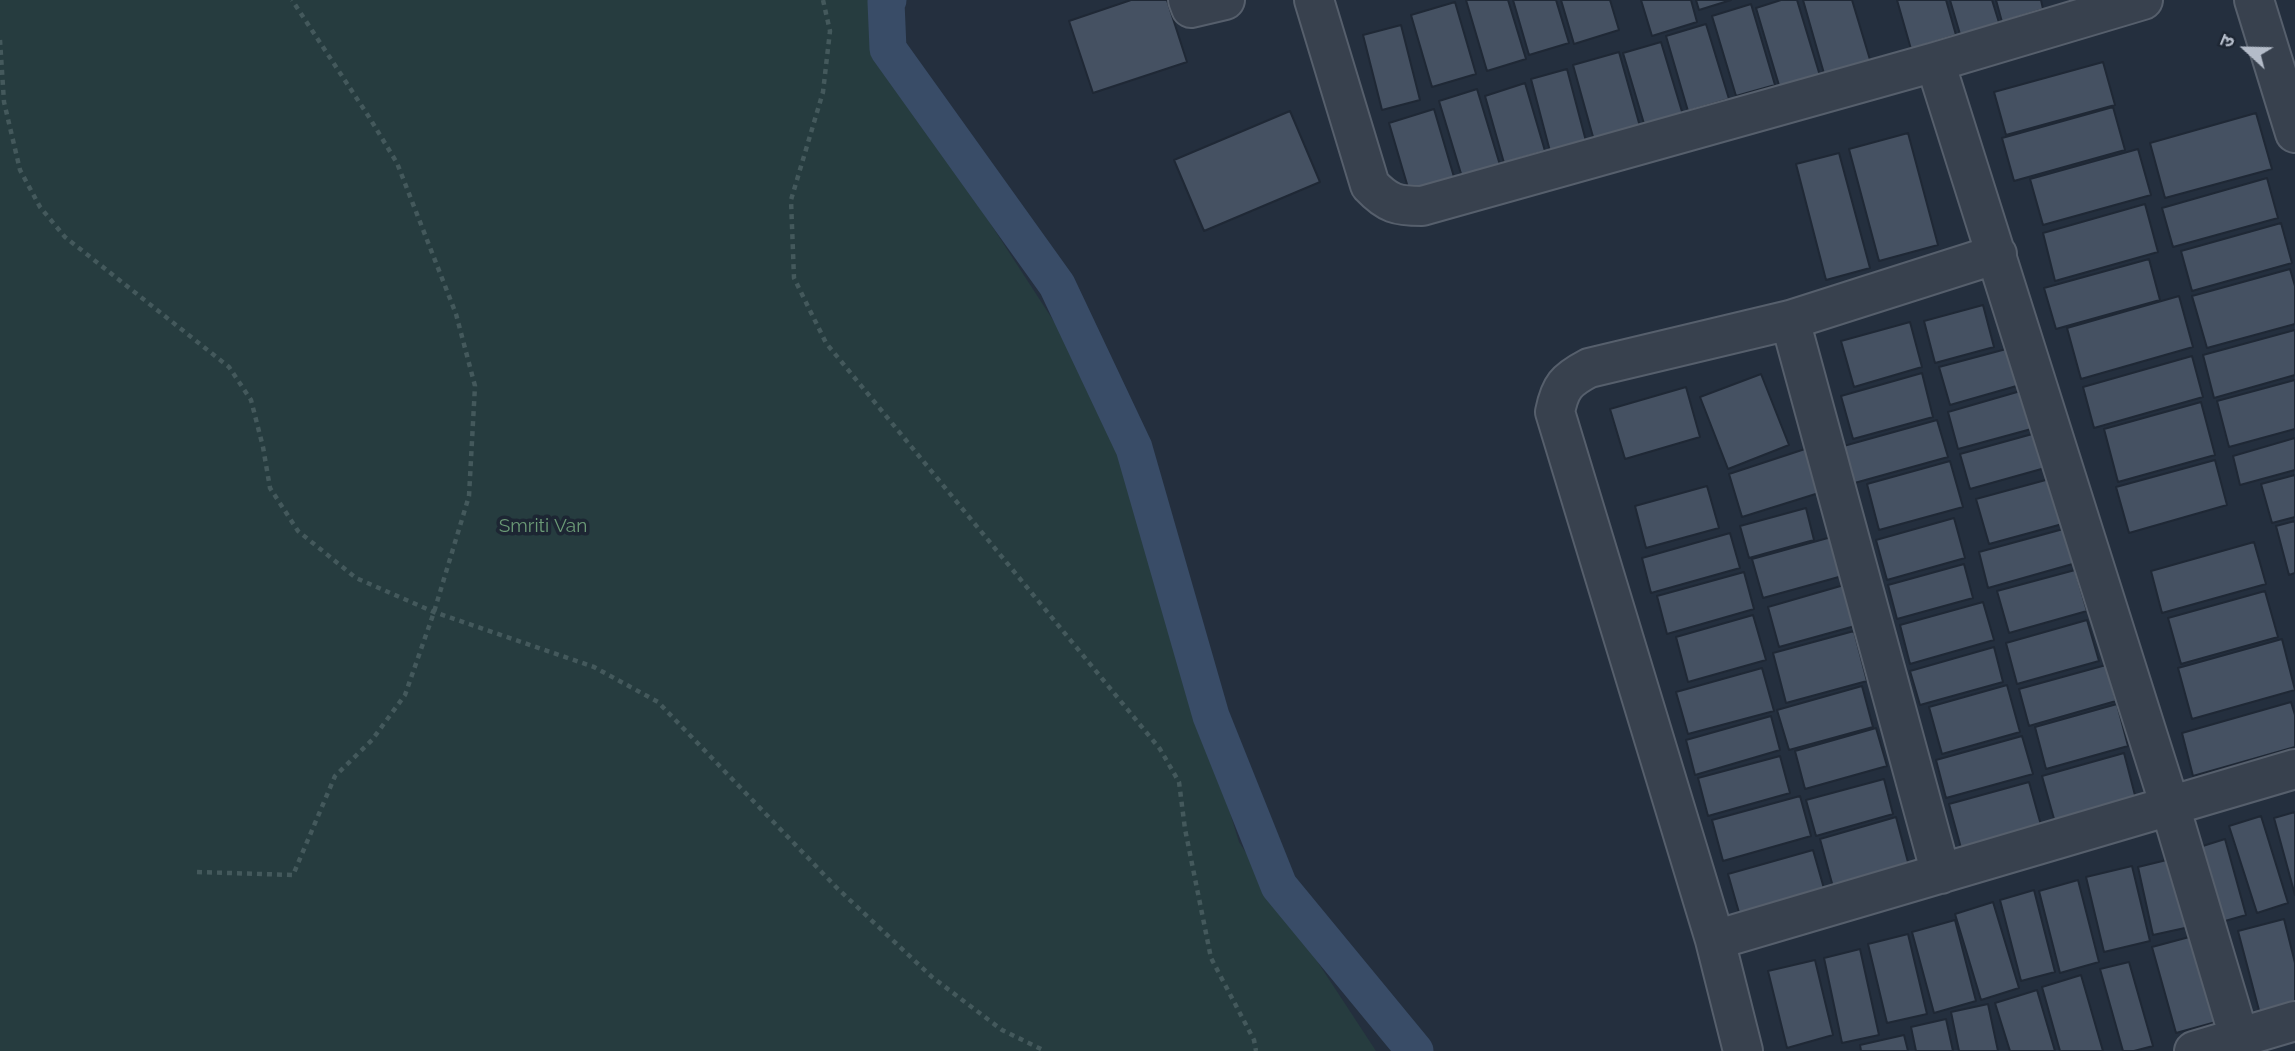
<!DOCTYPE html>
<html>
<head>
<meta charset="utf-8">
<style>
	body { margin:0 }
	#map { position:relative; width:2295px; height:1051px; overflow:hidden; background:#242f3e; font-family:Raleway,"Noto Sans Devanagari",sans-serif }
	canvas { display:block }
	.north { position:absolute; left:2211px; top:14px; width:70px; height:70px; -webkit-text-stroke:5px #1d2633; paint-order:stroke; rotate:292deg; font-size:19px; font-weight:700; line-height:28px; text-align:center; color:#b4bcc9 }
	.north::after { content:''; display:block; margin:auto; width:24px; height:32px; background:#b4bcc9; clip-path:polygon(50% 0,100% 100%,50% 72%,0 100%) }
</style>
</head>
<body>
<div id="map">
<canvas width="2295" height="1051"></canvas>
<div class="north">उ</div>
</div>
<script>
const c = document.querySelector('canvas').getContext('2d');
c.lineJoin = 'round';
function paint(path, color) { c.fillStyle = color; c.fill(path, 'evenodd'); }
function strokePath(path, color, width, dash) { c.strokeStyle = color; c.lineWidth = width; c.lineCap = dash ? 'butt' : 'round'; c.setLineDash(dash || []); c.stroke(path); }
function drawText(font, color, halo, rows, align = 'center') {
  c.font = font + ' Raleway,sans-serif'; c.lineWidth = 7; c.setLineDash([]); c.textBaseline = 'middle'; c.strokeStyle = halo; c.fillStyle = color; for (const [text, x, y, turn = 0] of rows) {
    c.save(); c.translate(x, y); c.rotate((+turn || 0) * Math.PI / 180); c.textAlign = isNaN(turn) ? turn : align; if (halo) c.strokeText(text, 0, 0); c.fillText(text, 0, 0); c.restore();
  }
}
paint(new Path2D(`
	M0 0H901L870 38 1101 394 1239 842 1376 1051H0Z`), '#263c3f');
strokePath(new Path2D(`
	M888 0 886 2 888 49 1057 285 1134 448 1211 716 1279 886 1415 1051`), '#394c67', 37);
const building = new Path2D(`
	M1131 0H1167L1187 62 1093 93 1069 21Z
	M1466 0H1508L1526 59 1487 71Z
	M1513 0H1556L1569 43 1529 55Z
	M1561 0H1610L1619 30 1574 44Z
	M1641 0H1691L1697 22 1652 36Z
	M1696 0H1731L1699 10Z
	M1781 0H1797L1821 79 1781 92 1756 8Z
	M1803 0H1852L1871 63 1825 77Z
	M1897 0H1946L1956 35 1911 49Z
	M1950 0H1992L2001 29 1962 41Z
	M1996 0H2041L2043 9 2002 22Z
	M1455 2 1476 74 1432 87 1411 15Z
	M1751 4 1775 85 1736 96 1712 16Z
	M1706 24 1729 99 1688 111 1666 36Z
	M1401 25 1420 100 1382 110 1363 35Z
	M1661 42 1683 115 1645 127 1623 53Z
	M1619 52 1641 130 1595 144 1573 65Z
	M2103 62 2115 105 2006 135 1994 92Z
	M1567 69 1587 145 1551 155 1531 79Z
	M1525 83 1545 151 1504 163 1485 96Z
	M1477 89 1500 165 1462 177 1439 101Z
	M2113 107 2125 150 2014 181 2002 138Z
	M1434 109 1454 177 1409 191 1389 123Z
	M1290 111 1320 182 1204 231 1174 160Z
	M2256 113 2272 169 2165 198 2150 143Z
	M1908 133 1938 245 1879 261 1849 149Z
	M2138 149 2151 195 2043 225 2030 179Z
	M1839 153 1870 268 1826 280 1796 164Z
	M2267 178 2278 218 2173 247 2162 208Z
	M2145 204 2158 252 2055 281 2043 233Z
	M2281 223 2292 263 2192 291 2181 251Z
	M2149 259 2160 300 2056 329 2044 288Z
	M2290 269 2295 286V324L2207 348 2192 296Z
	M2179 296 2193 347 2081 379 2067 328Z
	M1983 305 1994 347 1935 363 1924 321Z
	M1910 322 1922 367 1854 387 1841 341Z
	M2295 330V375L2214 398 2203 355Z
	M2010 348 2020 385 1950 405 1939 367Z
	M2192 356 2203 397 2094 428 2083 387Z
	M1922 373 1933 417 1853 439 1841 396Z
	M1761 374 1789 445 1728 469 1700 397Z
	M2295 380V429L2229 447 2217 401Z
	M1686 387 1700 437 1625 459 1610 409Z
	M2024 390 2035 428 1958 449 1948 412Z
	M2201 402 2215 455 2118 482 2104 429Z
	M1937 420 1948 457 1851 484 1840 447Z
	M2036 433 2045 468 1970 489 1960 454Z
	M2295 438V470L2240 485 2233 456Z
	M1808 448 1822 492 1742 517 1729 474Z
	M2215 460 2227 505 2129 533 2116 487Z
	M1950 461 1963 507 1879 530 1867 484Z
	M2295 475V517L2272 523 2261 484Z
	M2053 478 2066 523 1989 544 1976 499Z
	M1707 486 1719 528 1646 548 1635 506Z
	M1806 508 1814 540 1749 558 1740 526Z
	M1954 518 1965 558 1887 580 1876 540Z
	M2295 521V573L2289 575 2276 526Z
	M2067 528 2076 563 1988 588 1979 552Z
	M1730 533 1740 568 1651 593 1642 558Z
	M1835 536 1846 575 1763 598 1752 559Z
	M2254 542 2266 584 2162 613 2151 571Z
	M1964 564 1973 598 1897 619 1888 585Z
	M2075 570 2087 611 2009 633 1997 591Z
	M1744 572 1754 609 1667 634 1657 596Z
	M1844 585 1855 626 1779 647 1768 607Z
	M2265 591 2278 637 2181 664 2168 618Z
	M1983 602 1994 640 1910 664 1900 625Z
	M1753 615 1766 660 1688 682 1676 637Z
	M2087 620 2099 661 2017 684 2006 643Z
	M1854 631 1867 681 1786 703 1773 653Z
	M2282 639 2295 690 2192 719 2178 668Z
	M1994 647 2003 682 1920 705 1910 671Z
	M2106 665 2116 701 2029 726 2019 689Z
	M1762 668 1774 711 1688 734 1676 692Z
	M2007 685 2020 732 1942 754 1929 707Z
	M1862 686 1873 727 1789 750 1777 710Z
	M2291 702 2295 715V747L2193 776 2182 733Z
	M2117 704 2128 746 2046 769 2035 727Z
	M1771 716 1780 750 1695 775 1686 740Z
	M1876 728 1887 766 1805 789 1795 751Z
	M2022 736 2033 774 1946 798 1936 760Z
	M2124 753 2137 803 2056 826 2042 776Z
	M1780 756 1790 793 1708 816 1698 778Z
	M1884 779 1893 814 1816 836 1806 800Z
	M2029 782 2041 825 1961 848 1949 804Z
	M1800 796 1811 836 1723 861 1712 820Z
	M2295 812V895L2274 818Z
	M2261 816 2288 903 2257 913 2229 826Z
	M1896 817 1909 866 1833 887 1820 839Z
	M2225 839 2246 915 2211 925 2190 850Z
	M1813 850 1825 892 1740 916 1728 874Z
	M2179 857 2194 926 2153 935 2138 867Z
	M2132 866 2150 941 2104 952 2086 877Z
	M2078 880 2099 962 2060 973 2039 891Z
	M2034 890 2055 972 2021 981 2000 900Z
	M1993 902 2019 988 1981 1000 1955 914Z
	M2284 919 2295 963V1005L2260 1014 2238 931Z
	M1955 920 1976 1001 1934 1013 1912 932Z
	M1908 934 1927 1014 1887 1023 1868 944Z
	M2193 936 2216 1022 2176 1033 2152 947Z
	M1860 949 1879 1035 1842 1043 1824 958Z
	M1815 960 1833 1035 1787 1048 1768 971Z
	M2129 962 2153 1046 2134 1051H2123L2100 969Z
	M2081 975 2103 1051H2060L2042 987Z
	M2037 990 2055 1051H2010L1995 1003Z
	M1988 1004 1998 1051H1959L1951 1012Z
	M1946 1019 1953 1051H1916L1911 1027Z
	M1904 1035 1908 1051H1861L1860 1045Z`);
paint(building, '#455162');
strokePath(building, '#1f2835', 2);
const minor = new Path2D(`
	M1188 0 1191 8 1225 0
	M1314 0 1370 185C1388 204 1397 206 1422 206L1935 62 2143 0
	M2254 0 2295 133
	M1935 62 2170 806 2239 1037
	M1790 320 1941 874
	M1715 940 2295 769
	M1743 1051 1715 940 1555 412C1560 387 1566 380 1589 368L1790 320 1997 254
	M2194 1051 2295 1021`);
strokePath(minor, '#565f6c', 42);
strokePath(new Path2D(`
	M823 0 830 31 823 92 791 200 794 278 826 343 1160 749 1179 782 1185 829 1211 958 1254 1040 1256 1051
	M0 40 4 102 20 170 40 207 65 237 229 367 251 400 263 447 270 488 298 531 356 578 434 612 594 667 658 702 837 888 932 977 1002 1030 1045 1051
	M197 872 293 875 335 776 372 740 405 695 434 612 469 496 475 386 456 314 397 163 369 117 292 0`), '#44595c', 4.5, [5, 5]);
strokePath(minor, '#38414e', 38);
drawText('19px', '#6b9a76', '#1d2633', [
	["Smriti Van",543,526]
]);
</script>
</body>
</html>
